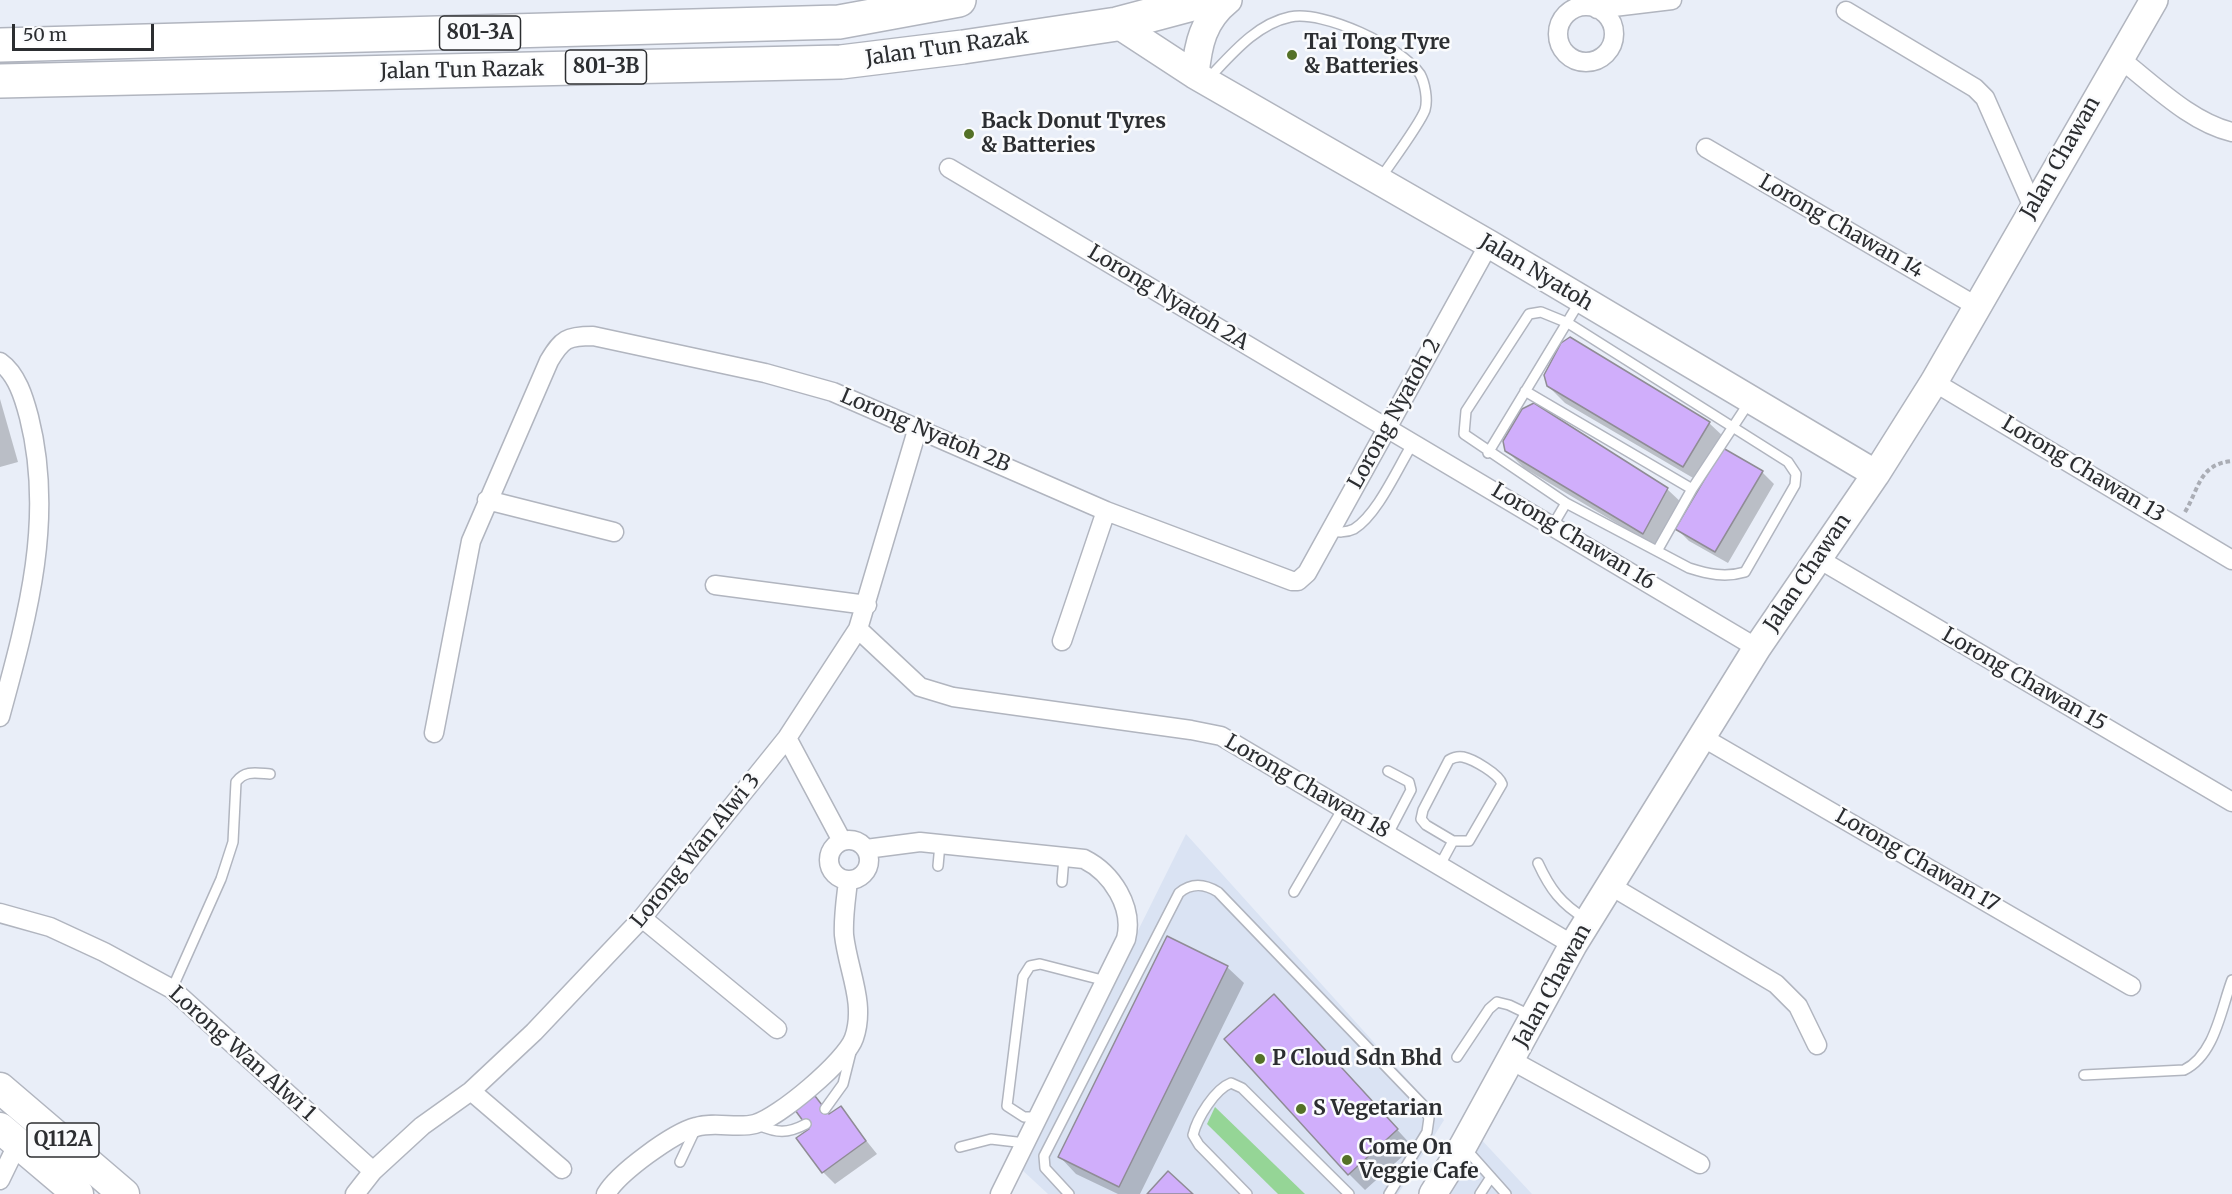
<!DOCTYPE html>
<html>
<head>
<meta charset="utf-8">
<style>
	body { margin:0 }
	#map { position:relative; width:2232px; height:1194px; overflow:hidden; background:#e9eef8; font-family:Merriweather,serif }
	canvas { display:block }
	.scale { position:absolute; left:12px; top:24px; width:142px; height:27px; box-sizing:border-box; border:3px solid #2c2e31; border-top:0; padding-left:8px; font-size:18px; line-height:21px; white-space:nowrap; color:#2c2e31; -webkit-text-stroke:4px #fafbfd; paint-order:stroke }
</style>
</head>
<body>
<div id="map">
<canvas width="2232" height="1194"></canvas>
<div class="scale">50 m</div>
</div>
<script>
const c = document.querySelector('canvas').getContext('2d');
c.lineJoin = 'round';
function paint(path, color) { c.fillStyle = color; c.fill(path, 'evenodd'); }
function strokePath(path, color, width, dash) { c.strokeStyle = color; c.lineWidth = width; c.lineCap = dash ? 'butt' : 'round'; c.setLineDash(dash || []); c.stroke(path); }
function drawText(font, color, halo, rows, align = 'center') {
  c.font = font + ' Merriweather,serif'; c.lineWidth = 5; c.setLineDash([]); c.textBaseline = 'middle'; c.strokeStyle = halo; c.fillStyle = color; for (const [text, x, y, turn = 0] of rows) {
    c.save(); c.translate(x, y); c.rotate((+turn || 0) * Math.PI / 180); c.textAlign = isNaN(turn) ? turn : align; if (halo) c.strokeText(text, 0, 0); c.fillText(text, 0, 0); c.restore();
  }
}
paint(new Path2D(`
	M1186 834 1444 1120 1398 1194H1048L1020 1168Z
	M1478 1136 1532 1194H1442Z`), '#dae3f3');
paint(new Path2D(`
	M1215 1107 1305 1194H1278L1207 1124Z`), '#95d596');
paint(new Path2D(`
	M1548 386 1709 423 1726 439 1700 482 1565 403Z
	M0 399 18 462 0 467Z
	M1507 451 1667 489 1684 505 1660 549 1524 468Z
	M1762 472 1774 484 1728 563 1689 541 1677 529Z
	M1227 967 1244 983 1140 1194H1118L1076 1174 1060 1157Z
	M1290 1012 1413 1147 1365 1190 1349 1174Z
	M815 1098 831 1115 840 1108 877 1154 835 1184 823 1172 811 1129Z`), '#0003');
const building = new Path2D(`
	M1570 337 1710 422 1683 467 1547 386 1544 375 1561 343Z
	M1534 403 1668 488 1643 534 1505 451 1503 441 1522 409Z
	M1723 448 1763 471 1715 552 1675 529Z
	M1167 936 1228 966 1119 1187 1058 1157Z
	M1274 994 1398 1129 1348 1175 1224 1039Z
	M815 1096 829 1114 841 1106 866 1141 822 1173 796 1138 809 1129 795 1110Z
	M1168 1171 1193 1194H1147Z`);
paint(building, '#d0aefb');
strokePath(building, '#8f8c95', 1.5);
const lane = new Path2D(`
	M1208 79C1231 55 1256 24 1290 17 1324 10 1400 46 1420 74 1425 83 1428 100 1425 110 1420 124 1390 164 1380 179
	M1525 391 1692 489
	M1488 453 1580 301
	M1553 525 1566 503 1464 434 1466 411 1529 314 1541 312 1568 323 1788 462 1796 474 1795 485 1745 572C1725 578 1708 574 1689 568L1566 503
	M1330 531C1338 532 1346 533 1354 529 1378 514 1398 467 1413 443
	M1657 551 1692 489 1750 401
	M1388 834 1411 790 1409 782 1388 771
	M1538 863C1550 889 1561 904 1586 919
	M1440 865 1453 841H1469L1502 784C1499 774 1473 759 1463 757 1457 756 1454 757 1449 760L1423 810 1421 819 1426 825 1453 841
	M938 866 940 844
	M1062 882 1064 857
	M1294 892 1343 808
	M172 989 221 879 233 842 236 782C245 770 256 773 270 774
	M1457 1057 1489 1009 1497 1002 1509 1005 1532 1016
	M2084 1075 2184 1070C2215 1055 2221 1009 2232 980
	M825 1109 843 1084 851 1052
	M1037 1117H1024L1007 1106 1023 977 1030 966 1040 964 1106 981
	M758 1125C777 1133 787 1134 806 1124
	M960 1147 991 1139 1025 1143
	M1465 1148 1506 1194
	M680 1162 696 1128
	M1069 1194 1045 1168 1044 1156 1179 893C1192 882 1205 884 1218 892L1423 1105 1429 1118 1427 1132 1389 1194
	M1247 1194 1199 1145 1193 1135C1197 1118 1215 1089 1231 1083L1242 1088 1349 1194
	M1480 1194 1491 1177`);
const street = new Path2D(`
	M1558 34a28 28 0 1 1 56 0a28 28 0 1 1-56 0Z
	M1597 9 1672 0
	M1846 11 1975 88 1985 98 2033 207
	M2119 58C2153 84 2190 122 2232 132
	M1706 148 1976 306
	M949 168 1757 648
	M0 362C17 374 24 398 29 417 55 520 27 618 0 717
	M1934 382 2232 560
	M487 500 614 532
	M1817 558 2232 802
	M715 585 867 605
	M858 629 920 687 953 697 1191 730 1221 736 1573 945
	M1062 641 1106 511
	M434 733 471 541 549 361C562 339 567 336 593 336L765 373 833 392 1106 511 1292 581H1298L1307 573 1489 244
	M1702 737 2131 986
	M787 738 842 841
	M829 860a20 20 0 1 1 40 0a20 20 0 1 1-40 0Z
	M866 849 920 842 1084 859C1112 873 1134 907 1126 939L1000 1194
	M1611 886 1776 984 1798 1006 1817 1045
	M0 913 50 927 104 952 172 989 373 1171
	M642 918 777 1029
	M1511 1060 1700 1164
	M471 1091 562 1169
	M0 1180 18 1143
	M355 1194 373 1171 422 1126 471 1091 534 1032 642 918 787 738 858 629 918 427
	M606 1194C618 1173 673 1133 696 1127 715 1121 737 1129 755 1124 778 1118 846 1061 854 1038 866 1003 848 971 844 935 843 917 846 899 848 881`);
const secondary = new Path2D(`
	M1117 24 1195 75 1489 244 1876 474
	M1195 75C1198 44 1203 20 1228 0
	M1433 1194 1463 1146 1573 945 1757 648 1876 474 1934 382 2154 0`);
const primary = new Path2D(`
	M0 1088 124 1194
	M0 1128 78 1194`);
const highway = new Path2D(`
	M0 45 839 22 959 0
	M0 81 841 62 963 47 1117 24 1207 0`);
strokePath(lane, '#b1b5bf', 12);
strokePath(street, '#b1b5bf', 21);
strokePath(secondary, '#b1b5bf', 30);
strokePath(primary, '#b1b5bf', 33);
strokePath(highway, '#b1b5bf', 36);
strokePath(new Path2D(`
	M2185 512C2199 489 2199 464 2232 461`), '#aaadb5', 4, [4.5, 3]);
strokePath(lane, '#fff', 9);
strokePath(street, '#fff', 18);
strokePath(secondary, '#fff', 27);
strokePath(primary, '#fff', 30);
strokePath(highway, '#fff', 33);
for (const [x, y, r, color] of [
	[1292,55,6,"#547127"],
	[969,134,6,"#547127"],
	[1260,1059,6,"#547127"],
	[1301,1109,6,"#547127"],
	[1347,1160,6,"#547127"]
]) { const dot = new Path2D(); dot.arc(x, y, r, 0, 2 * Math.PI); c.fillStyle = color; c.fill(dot); strokePath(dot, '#fafbfd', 2); }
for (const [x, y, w] of [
	[480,33,81],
	[606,67,81],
	[63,1140,72]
]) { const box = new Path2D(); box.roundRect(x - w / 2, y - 17, w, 34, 4.5); c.fillStyle = '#fafbfd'; c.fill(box); strokePath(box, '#2c2e31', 1.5); }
drawText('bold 20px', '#2c2e31', null, [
	["801-3A",480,33],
	["801-3B",606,67],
	["Q112A",63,1140]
]);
drawText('bold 21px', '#2c2e31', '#fafbfd', [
	["Tai Tong Tyre",1304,43],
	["& Batteries",1304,67],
	["Back Donut Tyres",981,122],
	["& Batteries",981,146],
	["P Cloud Sdn Bhd",1272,1059],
	["S Vegetarian",1313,1109],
	["Come On",1359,1148],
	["Veggie Cafe",1359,1172]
], 'left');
drawText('21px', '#2c2e31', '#fafbfd', [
	["Jalan Tun Razak",947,48,-8],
	["Jalan Tun Razak",462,71,-1],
	["Jalan Chawan",2061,158,-60],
	["Lorong Chawan 14",1841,227,30],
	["Jalan Nyatoh",1536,273,31],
	["Lorong Nyatoh 2A",1168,298,31],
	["Lorong Nyatoh 2",1395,414,-61],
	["Lorong Nyatoh 2B",925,431,23],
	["Lorong Chawan 13",2083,470,31],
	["Lorong Chawan 16",1573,537,31],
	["Jalan Chawan",1808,573,-56],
	["Lorong Chawan 15",2024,680,30],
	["Lorong Chawan 18",1307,787,30],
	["Lorong Wan Alwi 3",696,851,-51],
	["Lorong Chawan 17",1917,861,30],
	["Jalan Chawan",1553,986,-61],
	["Lorong Wan Alwi 1",242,1054,42]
]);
</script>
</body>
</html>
